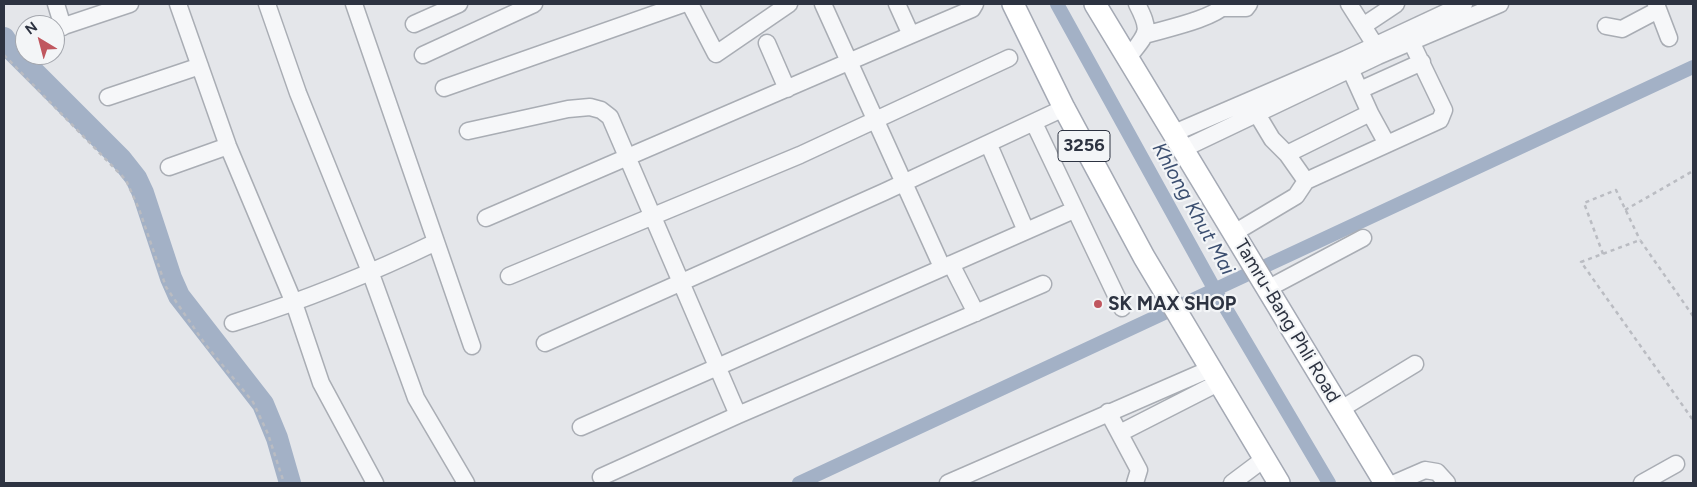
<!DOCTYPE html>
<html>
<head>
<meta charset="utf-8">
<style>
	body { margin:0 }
	#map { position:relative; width:1697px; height:487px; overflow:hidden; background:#e4e6ea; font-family:Figtree,sans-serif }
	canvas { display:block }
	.frame { position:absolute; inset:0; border:5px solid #2d3341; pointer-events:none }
	.north { position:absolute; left:15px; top:15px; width:50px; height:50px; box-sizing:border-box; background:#f3f5f7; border:1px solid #a4a7ae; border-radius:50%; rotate:323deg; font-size:14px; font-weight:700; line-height:20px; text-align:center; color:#2d3341 }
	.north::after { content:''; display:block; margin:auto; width:18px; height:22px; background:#c0575f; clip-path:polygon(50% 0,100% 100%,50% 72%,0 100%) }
</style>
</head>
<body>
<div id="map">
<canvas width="1697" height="487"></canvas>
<div class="frame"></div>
<div class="north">N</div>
</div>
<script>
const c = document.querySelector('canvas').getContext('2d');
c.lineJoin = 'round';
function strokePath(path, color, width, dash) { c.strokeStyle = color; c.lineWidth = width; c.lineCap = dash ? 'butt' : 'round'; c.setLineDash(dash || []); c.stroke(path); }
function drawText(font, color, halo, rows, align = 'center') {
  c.font = font + ' Figtree,sans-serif'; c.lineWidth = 4.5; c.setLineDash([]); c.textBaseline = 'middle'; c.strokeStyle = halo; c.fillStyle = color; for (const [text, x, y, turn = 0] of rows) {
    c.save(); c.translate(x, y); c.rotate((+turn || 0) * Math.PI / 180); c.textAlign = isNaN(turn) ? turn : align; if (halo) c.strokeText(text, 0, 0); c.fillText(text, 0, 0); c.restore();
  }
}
strokePath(new Path2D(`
	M1057 4 1215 290 1329 483
	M799 483 1693 67`), '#a3b1c6', 14);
strokePath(new Path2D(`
	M4 38 11 49 121 159 136 178 143 193 171 278 179 296 263 404 277 438 290 483`), '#a3b1c6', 22);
const minor = new Path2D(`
	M56 4 63 27
	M178 4 228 146 294 303 321 383 375 483
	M267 4 298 93 371 274 416 398 466 483
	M354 4 472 346
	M690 4 716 54 789 4
	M823 4 942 267
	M897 4 911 35
	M1349 4 1375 45
	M1656 4 1669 38
	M1223 8H1246L1249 4
	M414 24 459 4
	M1363 26 1396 4
	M1606 26 1622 29 1658 10
	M55 29 130 4
	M1145 35C1168 28 1210 20 1227 4
	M767 43 787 89
	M423 55 534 4
	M1128 58C1147 33 1152 33 1137 4
	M444 88 683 4
	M1360 90 1422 62
	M108 97 200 66
	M1370 113 1387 144
	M1257 114 1272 139 1287 154
	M1034 123 1122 308
	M468 131 568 109 590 107 601 110 610 117 738 415
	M1174 133 1346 59 1464 4
	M989 145 1026 231
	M1183 149 1378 56 1500 4
	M169 167 228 146
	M1306 181 1440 120 1444 110 1406 31
	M486 218 911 35 972 9 975 4
	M1234 233 1296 196 1306 181 1287 154 1370 113 1351 71
	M951 264 976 313
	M509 276 800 155 1009 58
	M1267 289 1363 238
	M233 323C305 300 368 275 436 242
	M545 343 884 192 1064 108
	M1341 409 1415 364
	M1108 412 1139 470 1135 483
	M581 427 1074 210
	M1120 433 1218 383
	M601 477 738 415 1043 284
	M948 483 1210 369
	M1232 483 1264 459
	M1395 483 1425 470 1437 472 1447 483
	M1642 483 1676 464`);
const major = new Path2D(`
	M1013 4 1064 108 1144 257 1279 483
	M1095 4 1385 483`);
strokePath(minor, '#a9adb4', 19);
strokePath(major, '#a4a9b4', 24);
strokePath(new Path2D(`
	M4 55 126 180 139 209 166 287 205 344 253 402 268 434 284 483
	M1625 210 1693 171
	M1603 254 1584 203 1616 190 1640 240
	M1693 316 1640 240 1581 262 1693 420`), '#babcc2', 2.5, [4, 4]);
strokePath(minor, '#f6f7f9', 16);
strokePath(major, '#fff', 21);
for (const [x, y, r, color] of [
	[1098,304,5,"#c0575f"]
]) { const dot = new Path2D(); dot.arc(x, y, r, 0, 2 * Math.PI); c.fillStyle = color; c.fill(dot); strokePath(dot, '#f3f5f7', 2); }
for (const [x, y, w] of [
	[1084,146,52]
]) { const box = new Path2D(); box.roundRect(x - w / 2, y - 15.5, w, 31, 4); c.fillStyle = '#f3f5f7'; c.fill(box); strokePath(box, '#2d3341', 1); }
drawText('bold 18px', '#2d3341', null, [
	["3256",1084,146]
]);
drawText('bold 19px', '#2d3341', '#f3f5f7', [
	["SK MAX SHOP",1108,304]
], 'left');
drawText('19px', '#2d3341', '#f3f5f7', [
	["Tamru-Bang Phli Road",1287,321,59]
]);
drawText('italic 20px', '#3c4f70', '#f3f5f7', [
	["Khlong Khut Mai",1193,209,61]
]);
</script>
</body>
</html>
